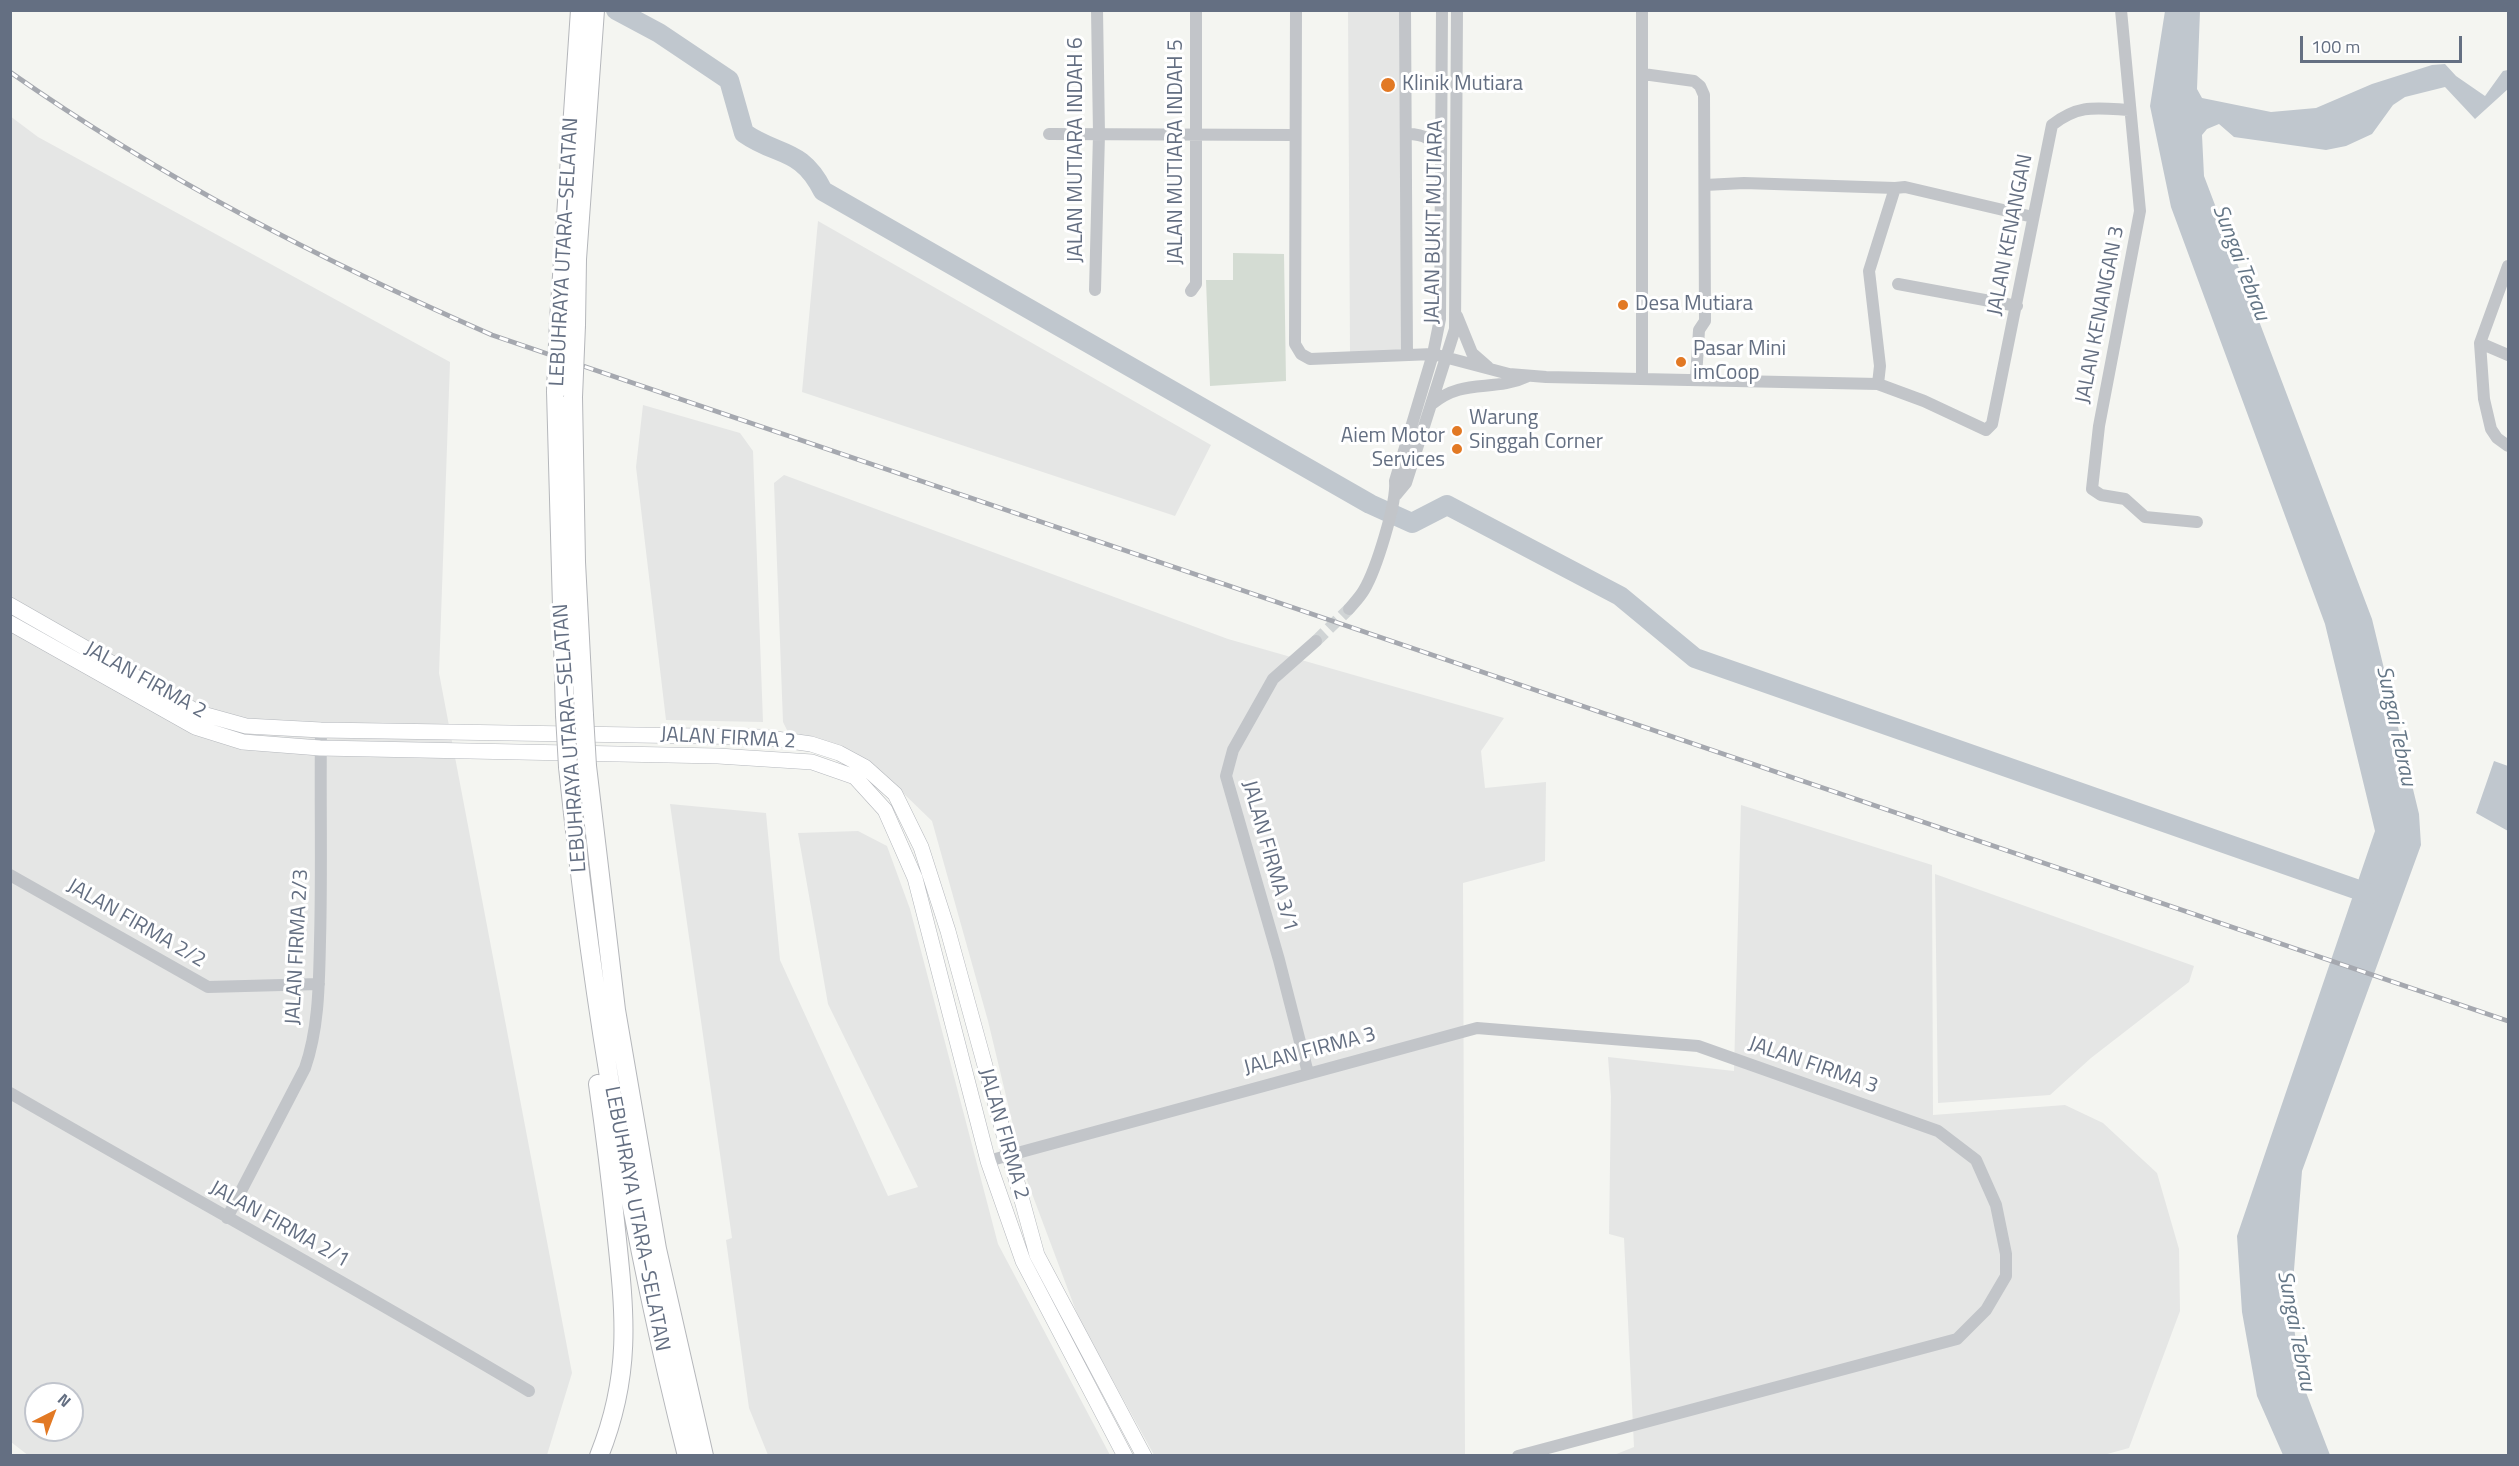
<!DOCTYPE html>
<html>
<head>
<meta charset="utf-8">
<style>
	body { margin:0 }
	#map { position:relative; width:2519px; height:1466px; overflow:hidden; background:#f4f5f1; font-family:"Titillium Web",sans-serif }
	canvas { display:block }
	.frame { position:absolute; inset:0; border:12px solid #646f82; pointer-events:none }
	.north { position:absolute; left:24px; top:1382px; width:60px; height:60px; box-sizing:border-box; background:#fff; border:2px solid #c1c5cd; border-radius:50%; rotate:42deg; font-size:16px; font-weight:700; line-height:24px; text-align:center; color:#646f82 }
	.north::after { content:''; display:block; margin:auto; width:21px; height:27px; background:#e27924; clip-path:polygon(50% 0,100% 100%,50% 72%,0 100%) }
	.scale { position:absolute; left:2300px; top:36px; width:162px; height:27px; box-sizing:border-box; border:3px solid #646f82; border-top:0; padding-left:8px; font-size:18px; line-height:21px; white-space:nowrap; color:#646f82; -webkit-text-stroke:4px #fff; paint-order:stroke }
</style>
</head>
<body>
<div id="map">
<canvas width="2519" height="1466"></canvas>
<div class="frame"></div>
<div class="north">N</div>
<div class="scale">100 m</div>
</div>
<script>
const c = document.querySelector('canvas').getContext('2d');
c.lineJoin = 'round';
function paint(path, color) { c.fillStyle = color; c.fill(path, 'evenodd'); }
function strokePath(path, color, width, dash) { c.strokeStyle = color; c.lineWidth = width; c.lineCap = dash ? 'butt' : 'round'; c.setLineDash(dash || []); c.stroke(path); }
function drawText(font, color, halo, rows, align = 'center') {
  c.font = font + ' "Titillium Web",sans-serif'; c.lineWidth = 6; c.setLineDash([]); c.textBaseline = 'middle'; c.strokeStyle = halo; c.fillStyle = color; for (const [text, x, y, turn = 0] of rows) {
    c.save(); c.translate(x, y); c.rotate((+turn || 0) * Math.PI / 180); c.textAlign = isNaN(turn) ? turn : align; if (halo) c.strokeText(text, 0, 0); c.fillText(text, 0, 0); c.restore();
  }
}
paint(new Path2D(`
	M1409 10 1411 351 1350 353 1348 11Z
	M10 116 38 137 450 362 439 673 572 1373 547 1455 29 1456 11 1442ZM36 1394H72V1430H36Z
	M818 221 1211 445 1175 516 802 392Z
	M643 405 740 433 753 451 763 722 666 720 636 467Z
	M784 475 1228 639 1504 718 1481 751 1485 788 1546 782 1545 861 1463 883 1465 1455H1154L1079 1319 1025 1175 988 1021 932 821 873 764 846 748 788 732 783 722 774 483Z
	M670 804 766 813 780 960 888 1196 918 1187 828 1004 798 833 858 831 887 846 910 909 998 1244 1110 1455H768L749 1408 726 1240 732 1238Z
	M1741 805 1932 865 1933 1115 2065 1105 2103 1123 2157 1173 2179 1249 2180 1311 2129 1448 2100 1456 1614 1455 1634 1447 1624 1238 1609 1234 1611 1096 1608 1057 1734 1071Z
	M1935 874 2194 966 2189 982 2091 1058 2050 1095 1938 1103Z`), '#e5e6e5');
paint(new Path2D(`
	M1233 253 1284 254 1286 381 1210 386 1206 280H1233Z`), '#d4dcd3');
paint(new Path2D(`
	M2165 11H2200L2197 89 2202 98 2271 112 2316 108 2372 84 2432 65 2445 64 2456 76 2485 96 2503 71 2508 70V89L2475 119 2445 87 2405 97 2393 105 2372 134 2346 146 2326 150 2234 137 2219 124 2207 129 2202 135 2204 176 2372 619 2419 814 2421 845 2302 1171 2291 1307 2302 1382 2330 1455H2283L2257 1396 2242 1312 2237 1236 2375 831 2325 624 2171 207 2150 106Z
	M2494 761 2508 766V831L2476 813Z`), '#c0c7ce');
strokePath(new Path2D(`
	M616 10 659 33 729 80 744 133C778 157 801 147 823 191L1370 504 1412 523 1447 505 1620 596 1695 658 2370 894`), '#c0c7ce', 20);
strokePath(new Path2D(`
	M1316 641 1349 609`), '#d0d4d5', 12, [12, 6]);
const major = new Path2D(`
	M10 605 199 713 246 726 321 730 762 737 811 744 839 753 865 767 895 794 921 847 948 931 1037 1255 1144 1456
	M10 623 195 727 243 742 320 748 718 756 812 762 855 777 885 810 915 878 988 1161 1023 1261 1125 1456`);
const highway = new Path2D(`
	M559 320 580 10
	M576 325 577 259 595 10
	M556 391 565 715
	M573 397 576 562 584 715
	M587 766 616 1010 657 1249 704 1456
	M568 767C592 999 630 1230 687 1456
	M598 1084C605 1133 611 1181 616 1230 625 1314 632 1374 599 1456`);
strokePath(major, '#b5b8bd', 16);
strokePath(highway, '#b5b7bb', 20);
strokePath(new Path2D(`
	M1296 10 1295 344 1301 354 1310 359 1433 354 1509 374 1546 377 1878 384 1924 401 1986 430 1992 424 2052 125C2079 104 2096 108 2129 110
	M1405 10 1407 355
	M1642 10V379
	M2121 10 2140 211 2099 426 2092 489 2101 495 2125 499 2145 517 2197 522
	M1643 74 1694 81 1700 86 1704 95 1705 321 1699 330 1696 378
	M1049 134 1294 135
	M1407 134C1425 134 1434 139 1439 156
	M1705 185 1744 183 1895 188 1869 271 1880 366 1878 384
	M1895 188 1905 187 2033 217
	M2508 266 2480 343 2484 399 2491 429 2497 438 2508 446
	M1898 284 2017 306
	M1095 290 1099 134 1097 10
	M1191 291 1196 284V10
	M1457 316 1472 353 1488 367
	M2480 343 2508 355
	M1432 404C1464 377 1493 393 1528 376
	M1396 495 1406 483 1455 329 1457 10
	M1349 609C1354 603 1360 597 1364 590 1376 570 1397 503 1395 481L1433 354 1440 319 1442 10
	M10 875 208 987 319 984
	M1308 1073 1279 960 1226 776 1233 750 1273 679 1316 641
	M10 1093C183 1193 358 1289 529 1391
	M988 1161 1477 1028 1698 1046 1938 1131 1976 1160 1996 1205 2006 1254V1276L1986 1310 1957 1339 1518 1456
	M227 1218 305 1068C319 1028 319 983 320 941 322 871 320 800 321 730`), '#c2c5c9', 12);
strokePath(major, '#fff', 15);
strokePath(highway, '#fff', 18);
const rail = new Path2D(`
	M10 72C164 180 321 260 492 335L2508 1021`);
strokePath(rail, '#a5a8af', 5);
strokePath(rail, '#fff', 3, [9]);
const highwayBridge = new Path2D(`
	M556 391 559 320
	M573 397 576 325
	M565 715 568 767
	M584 715 587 766`);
strokePath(highwayBridge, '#b5b7bb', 20, []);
strokePath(highwayBridge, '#fff', 18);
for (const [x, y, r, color] of [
	[1388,85,8,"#e27924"],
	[1623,305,6,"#e27924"],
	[1681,362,6,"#e27924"],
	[1457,431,6,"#e27924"],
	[1457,449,6,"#e27924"]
]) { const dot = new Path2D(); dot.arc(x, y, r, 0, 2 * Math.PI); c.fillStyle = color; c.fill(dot); strokePath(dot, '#fff', 2); }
drawText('21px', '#646f82', '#fff', [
	["Klinik Mutiara",1402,85],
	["Desa Mutiara",1635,305],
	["Pasar Mini",1693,350],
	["imCoop",1693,374],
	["Warung",1469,419],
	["Singgah Corner",1469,443],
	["Aiem Motor",1445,437,"right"],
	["Services",1445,461,"right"]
], 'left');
drawText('21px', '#646f82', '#fff', [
	["JALAN MUTIARA INDAH 6",1077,150,-90],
	["JALAN MUTIARA INDAH 5",1177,152,-90],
	["JALAN BUKIT MUTIARA",1435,222,-89],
	["JALAN KENANGAN",2011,235,-79],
	["LEBUHRAYA UTARA–SELATAN",565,252,-87],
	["JALAN KENANGAN 3",2101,315,-79],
	["JALAN FIRMA 2",145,681,29],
	["LEBUHRAYA UTARA–SELATAN",571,738,-94],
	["JALAN FIRMA 2",728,739,3],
	["JALAN FIRMA 3/1",1269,856,74],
	["JALAN FIRMA 2/2",136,924,30],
	["JALAN FIRMA 2/3",298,947,-87],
	["JALAN FIRMA 3",1310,1052,-15],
	["JALAN FIRMA 3",1813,1066,19],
	["JALAN FIRMA 2",1003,1134,74],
	["LEBUHRAYA UTARA–SELATAN",636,1219,79],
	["JALAN FIRMA 2/1",279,1225,29]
]);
drawText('italic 22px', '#647686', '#fff', [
	["Sungai Tebrau",2240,263,69],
	["Sungai Tebrau",2395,726,78],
	["Sungai Tebrau",2295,1331,79]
]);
</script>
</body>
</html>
